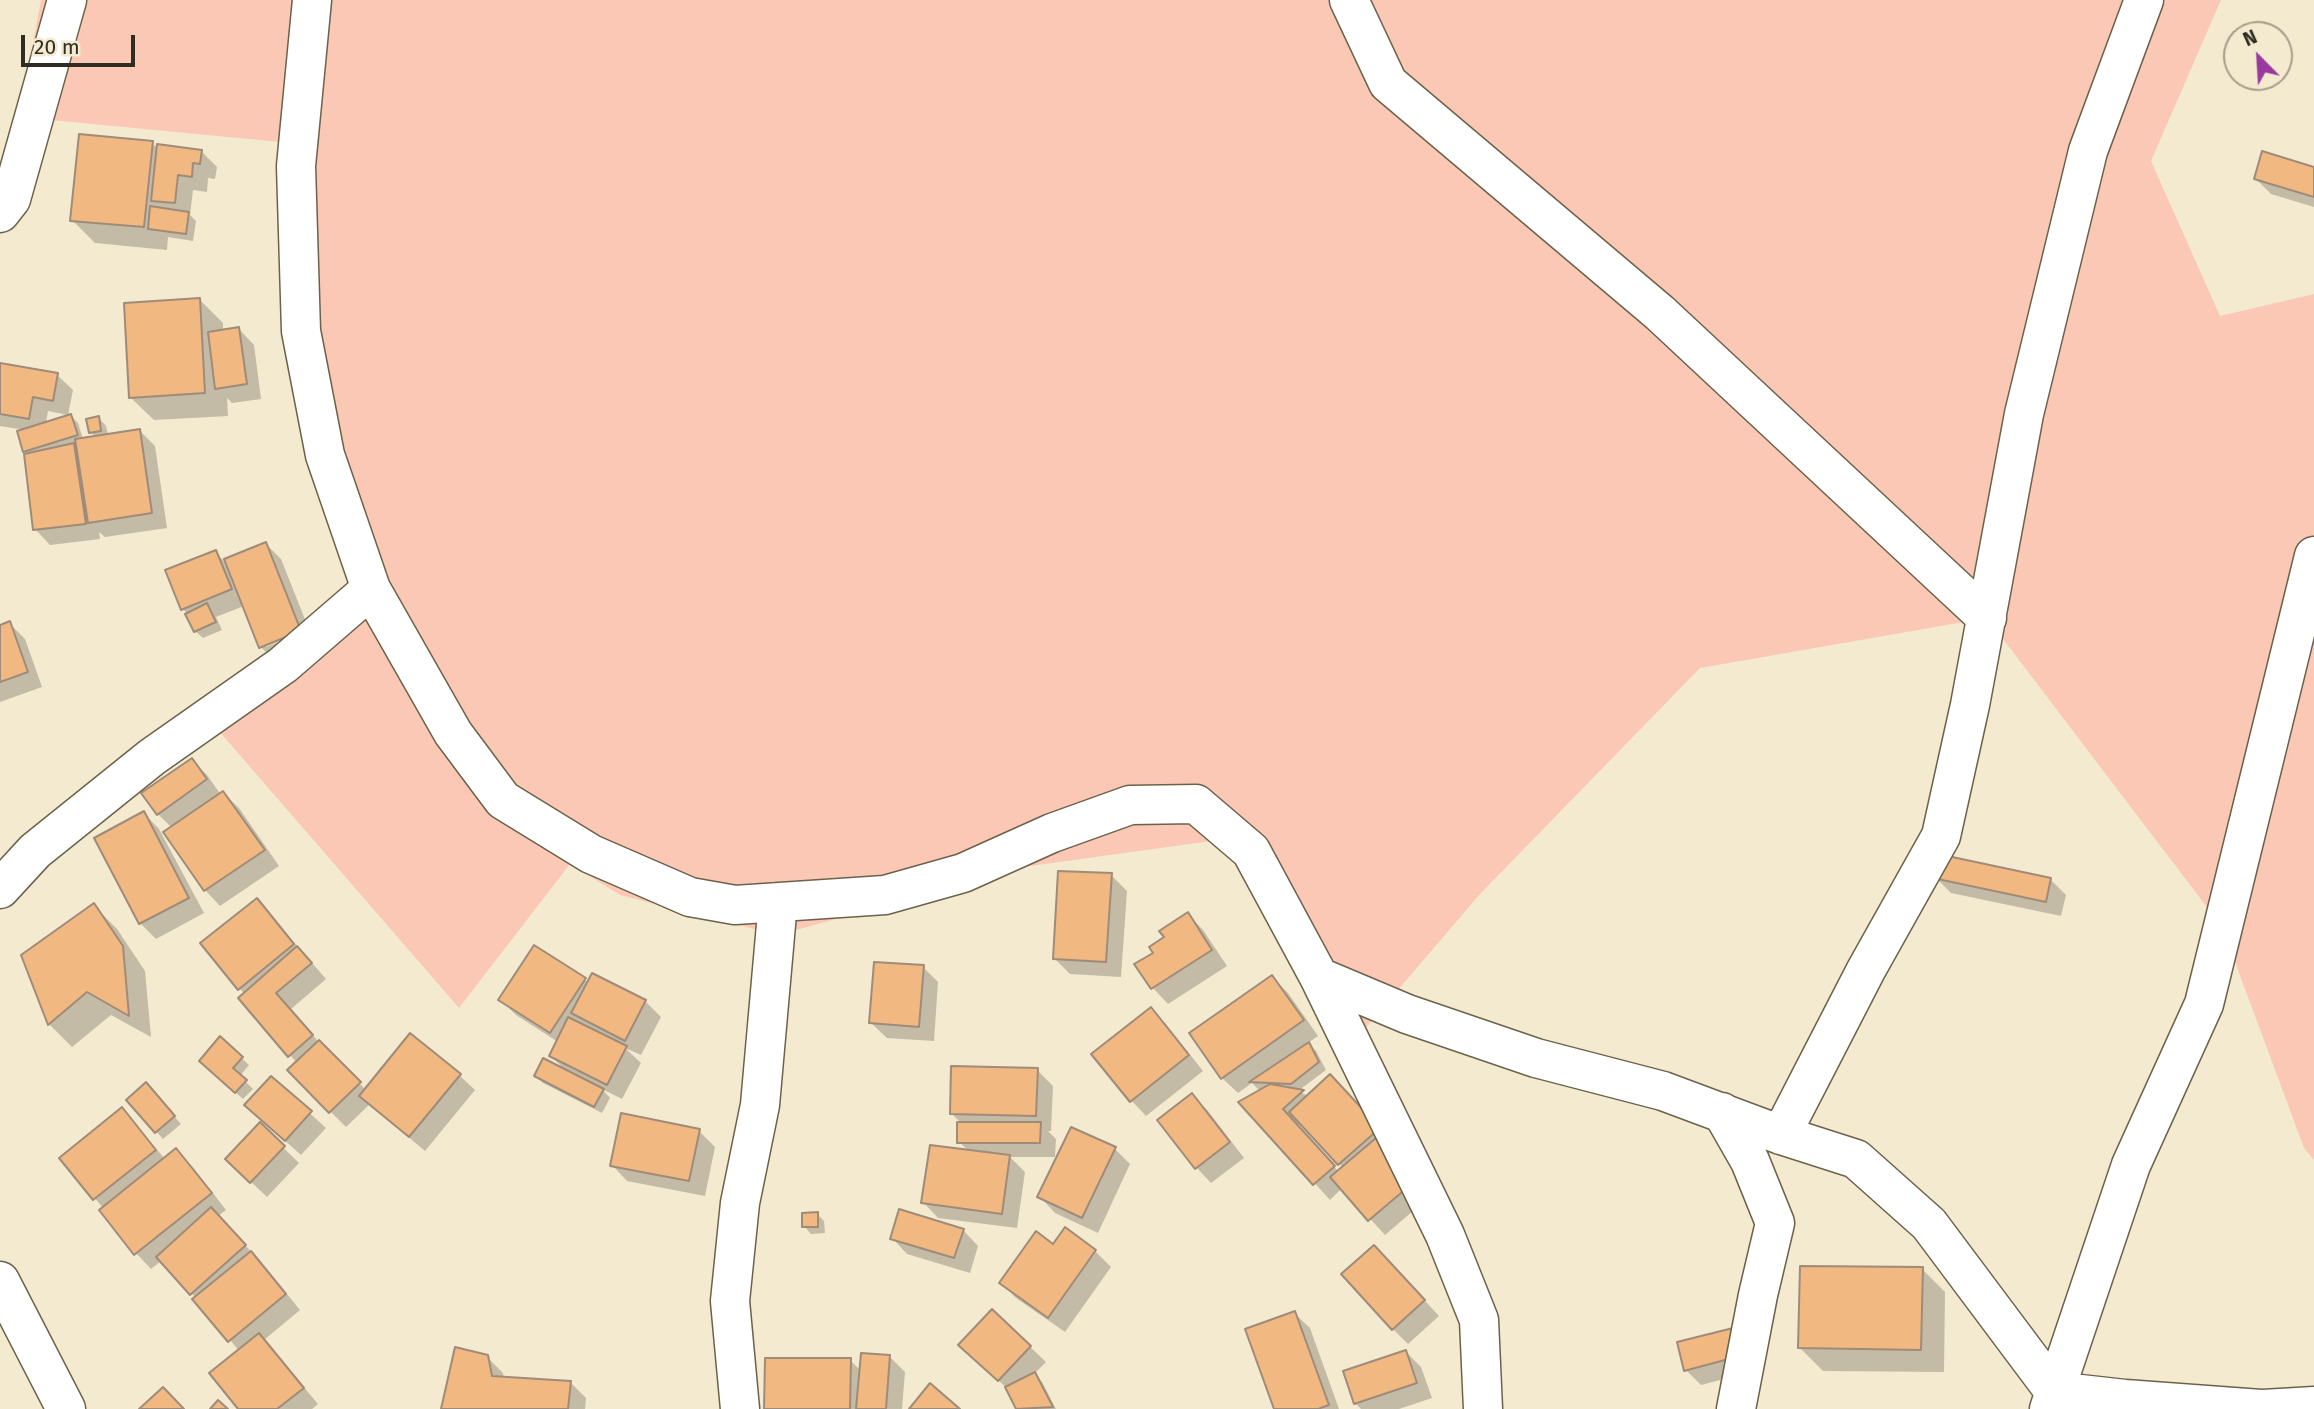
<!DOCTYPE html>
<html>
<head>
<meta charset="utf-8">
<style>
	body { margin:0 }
	#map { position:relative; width:2314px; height:1409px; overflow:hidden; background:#f4ead0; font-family:"Fira Sans",sans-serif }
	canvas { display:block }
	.north { position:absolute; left:2223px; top:21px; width:70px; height:70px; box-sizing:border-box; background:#f4ead0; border:2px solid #a69e8a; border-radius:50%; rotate:336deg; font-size:19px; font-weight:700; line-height:28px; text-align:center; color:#302c22 }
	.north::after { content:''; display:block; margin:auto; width:24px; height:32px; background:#9a39a0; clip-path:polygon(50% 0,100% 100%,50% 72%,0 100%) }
	.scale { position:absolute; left:21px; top:35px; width:114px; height:32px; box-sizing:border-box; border:4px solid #302c22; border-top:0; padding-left:9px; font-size:21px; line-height:24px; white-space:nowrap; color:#302c22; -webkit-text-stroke:5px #f4ead0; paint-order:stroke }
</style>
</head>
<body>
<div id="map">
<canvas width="2314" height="1409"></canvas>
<div class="north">N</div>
<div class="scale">20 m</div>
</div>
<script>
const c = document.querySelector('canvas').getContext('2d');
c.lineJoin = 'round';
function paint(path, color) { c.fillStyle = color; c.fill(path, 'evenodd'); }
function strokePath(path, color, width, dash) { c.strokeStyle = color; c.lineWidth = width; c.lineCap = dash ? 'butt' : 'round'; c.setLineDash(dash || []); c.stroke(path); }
paint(new Path2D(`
	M41 0H2221L2151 161 2220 316 2314 294V1160L2304 1148 2222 927 1987 618 1700 668 1480 894 1350 1046 1226 839 1023 867 778 935 620 895 570 864 459 1008 199 708 370 601 319 430 301 144 19 117Z`), '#fbc8b6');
paint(new Path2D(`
	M152 143 158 149 201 151 217 167 215 179 208 178 207 192 193 190 190 215 196 221 193 241 168 237 167 250 95 243 72 220Z
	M2314 169V207L2271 194 2256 179Z
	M200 300 223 323V331L239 329 254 345 261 399 232 403 227 398 228 416 154 420 130 397Z
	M0 365 57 375 73 390 68 415 48 411 46 423 71 416 78 423 83 439 96 437 90 432 99 418 106 426 108 435 139 430 155 446 167 528 105 537 99 532 100 539 50 545 35 529 28 455 24 451 25 430 0 426Z
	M266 544 281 559 308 627 266 643V647L309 630 276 662 261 647 244 606 216 617 222 630 203 638 195 631 188 614 183 609 215 552 224 561Z
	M9 623 25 639 42 687 0 702V627Z
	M192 760 207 775 221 795 223 793 239 808 279 866 220 906 205 890 172 828 158 814Z
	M144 813 159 829 204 913 156 939 140 923Z
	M1111 875 1127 891 1121 977 1070 974 1055 959Z
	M1935 877 2050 879 2066 895 2061 916 1951 893Z
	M257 900 326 979 291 1009 322 1046 366 1090 459 1075 475 1090 425 1151 370 1104 346 1127 289 1070 297 1063 240 998 245 994 239 988Z
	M94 906 117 929 145 971 151 1037 111 1015 72 1047 49 1024 23 956Z
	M1188 914 1203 930 1227 966 1168 1004 1153 988 1137 965 1155 953Z
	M535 947 589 983 593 975 645 1001 661 1017 641 1055 625 1048 641 1063 622 1099 602 1089 610 1098 602 1113 543 1083 536 1076 567 1072 551 1056 558 1042 516 1015 500 999Z
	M923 967 938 982 934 1041 887 1038 871 1023Z
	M1272 977 1288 993 1318 1036 1308 1043 1316 1051 1326 1070 1298 1091 1308 1096 1330 1076 1435 1192 1385 1235 1342 1188 1330 1200 1241 1102 1264 1089H1258L1252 1083 1238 1093 1222 1078ZM1301 1122 1340 1164 1343 1168 1339 1172 1297 1126Z
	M1150 1009 1166 1024 1203 1071 1146 1116 1131 1100Z
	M221 1039 249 1065 240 1076 253 1089 243 1099 208 1068Z
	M1037 1070 1053 1086 1051 1131H1048L1056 1139 1055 1157H1010L1025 1172 1017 1228 938 1218 923 1202 969 1151 959 1142 962 1124 952 1114Z
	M271 1078 326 1128 301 1155 262 1120Z
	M153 1092 181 1124 163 1139 128 1100Z
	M1192 1095 1208 1111 1244 1158 1211 1183 1196 1167Z
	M122 1109 165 1159 176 1151 192 1166 226 1210 218 1216 260 1261 300 1310 264 1340 318 1404 312 1409H240L239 1351 196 1298 161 1261 151 1269 136 1253 103 1208 62 1158Z
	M260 1125 299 1163 267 1197 227 1159Z
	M699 1131 715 1147 705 1196 627 1181 612 1165Z
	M1115 1149 1130 1164 1098 1233 1055 1213 1040 1197Z
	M817 1214 824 1221 825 1233 811 1234 804 1226Z
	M963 1230 978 1246 970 1273 907 1254 892 1238Z
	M1066 1230 1095 1251 1111 1267 1065 1332 1016 1298 1001 1283 1054 1246Z
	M1389 1262 1439 1316 1408 1344 1393 1329Z
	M1922 1269 1945 1292 1944 1372 1823 1371 1800 1348Z
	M992 1311 1046 1362 1034 1374 1042 1382 1056 1409H1018L1009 1390 976 1360Z
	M1294 1313 1310 1328 1339 1409H1276Z
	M1732 1330 1754 1371 1701 1385 1686 1370Z
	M1406 1352 1421 1367 1432 1398 1399 1409H1361L1355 1403Z
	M487 1357 503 1373 504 1379 571 1383 586 1398 585 1409H443Z
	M890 1357 905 1372 902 1409H766L850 1360 861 1371Z`), '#0003');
const building = new Path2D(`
	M79 134 153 141 144 227 70 221Z
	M157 144 202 150 200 164 193 163 192 177 178 175 175 203 151 201Z
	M2262 151 2314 167V197L2254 179Z
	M150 206 189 212 186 234 148 229Z
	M200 298 205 393 129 398 124 303Z
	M239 327 247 384 215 389 208 332Z
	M0 363 58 373 53 401 33 397 29 419 0 414Z
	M71 414 78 435 23 452 17 431Z
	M99 416 101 431 89 433 86 419Z
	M140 429 152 513 88 523 75 439Z
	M74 443 86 524 33 530 24 454Z
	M266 542 301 631 259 648 224 559Z
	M216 550 232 589 181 610 165 570Z
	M207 603 216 622 194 632 185 614Z
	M10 621 28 672 0 682V625Z
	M192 758 207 779 157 815 141 793Z
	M223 791 265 850 204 891 163 832Z
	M144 811 189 898 139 924 94 838Z
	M1938 854 2051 878 2046 902 1933 878Z
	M1058 871 1112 873 1106 962 1053 959Z
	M257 898 294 944 238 990 200 943Z
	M94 903 123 946 129 1016 87 992 48 1025 21 955Z
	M1188 912 1212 950 1151 989 1134 964 1153 953 1149 947 1164 937 1159 931Z
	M534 945 586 978 550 1033 498 1000Z
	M297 946 312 963 276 993 313 1035 288 1057 238 998Z
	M874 962 924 965 919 1027 869 1023Z
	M592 973 646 1000 625 1041 571 1013Z
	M1272 975 1304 1020 1221 1079 1189 1033Z
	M1151 1007 1189 1055 1130 1102 1091 1054Z
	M568 1017 627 1046 607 1085 549 1056Z
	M410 1033 461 1074 409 1137 359 1096Z
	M220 1036 243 1057 233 1068 247 1080 235 1093 199 1061Z
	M319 1040 361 1082 329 1113 287 1070Z
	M1309 1042 1319 1062 1291 1084 1249 1082Z
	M543 1058 604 1089 594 1107 534 1076Z
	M951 1066 1038 1068 1036 1116 950 1114Z
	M1330 1074 1380 1128 1338 1165 1289 1112Z
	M271 1076 312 1111 285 1141 244 1105Z
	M146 1082 175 1116 155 1133 126 1100Z
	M1270 1084 1304 1090 1283 1109 1335 1166 1313 1185 1238 1102Z
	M1192 1093 1230 1142 1195 1169 1157 1120Z
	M122 1107 156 1150 93 1200 59 1158Z
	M621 1113 700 1129 689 1181 610 1166Z
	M260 1122 285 1146 250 1183 225 1159Z
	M957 1122H1041L1040 1143H957Z
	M1071 1127 1116 1147 1082 1218 1037 1197Z
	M1383 1132 1421 1176 1368 1221 1330 1177Z
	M930 1145 1010 1155 1002 1214 921 1203Z
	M176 1148 212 1193 134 1255 99 1210Z
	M211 1207 246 1245 190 1295 156 1257Z
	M899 1209 964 1229 954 1258 890 1239Z
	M818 1212V1227H802V1213Z
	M1065 1227 1096 1250 1048 1318 999 1283 1036 1231 1053 1244Z
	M1374 1245 1425 1300 1392 1330 1341 1274Z
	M251 1251 286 1294 228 1342 192 1299Z
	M1800 1266 1923 1267 1921 1350 1798 1348Z
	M992 1309 1031 1346 998 1381 958 1345Z
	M1295 1311 1329 1405 1318 1409H1274L1245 1329Z
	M1733 1328 1740 1356 1684 1371 1677 1342Z
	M259 1333 304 1388 277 1409H238L209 1373Z
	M455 1347 488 1355 492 1376 571 1381 568 1409H441Z
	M1406 1350 1417 1383 1354 1404 1343 1371Z
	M861 1353 890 1355 886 1409H856Z
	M765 1358H851L850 1409H764Z
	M1035 1372 1053 1407 1016 1409 1005 1387Z
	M930 1383 960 1409H909Z
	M163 1387 184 1409H139Z
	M218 1400 228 1409H210Z`);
paint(building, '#f1b881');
strokePath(building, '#9f8b79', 2);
const minor = new Path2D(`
	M312 0 296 166 301 331 325 455 371 589 453 733 503 800 591 854 690 897 735 905 885 895 963 873 1052 833 1130 805 1196 804 1251 851 1319 977 1445 1235 1479 1320 1483 1409
	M1349 0 1388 83 1660 313 1987 618
	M0 213 11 199 67 0
	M0 889 35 851 152 757 283 665 371 589
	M1319 977 1407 1014 1536 1058 1663 1091 1781 1135 1856 1159 1929 1224 2054 1391 2125 1399 2261 1409
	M1722 1112 1750 1161 1775 1223 1758 1295 1736 1409
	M1781 1135 1866 970 1941 836 1970 705 2024 414 2088 151 2144 0
	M0 1281 66 1409
	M740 1409 730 1301 740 1203 760 1105 778 902
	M2049 1409 2131 1165 2204 1004 2314 556
	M2263 1409 2314 1406`);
strokePath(minor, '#6a624b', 41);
strokePath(minor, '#fff', 38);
</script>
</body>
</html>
